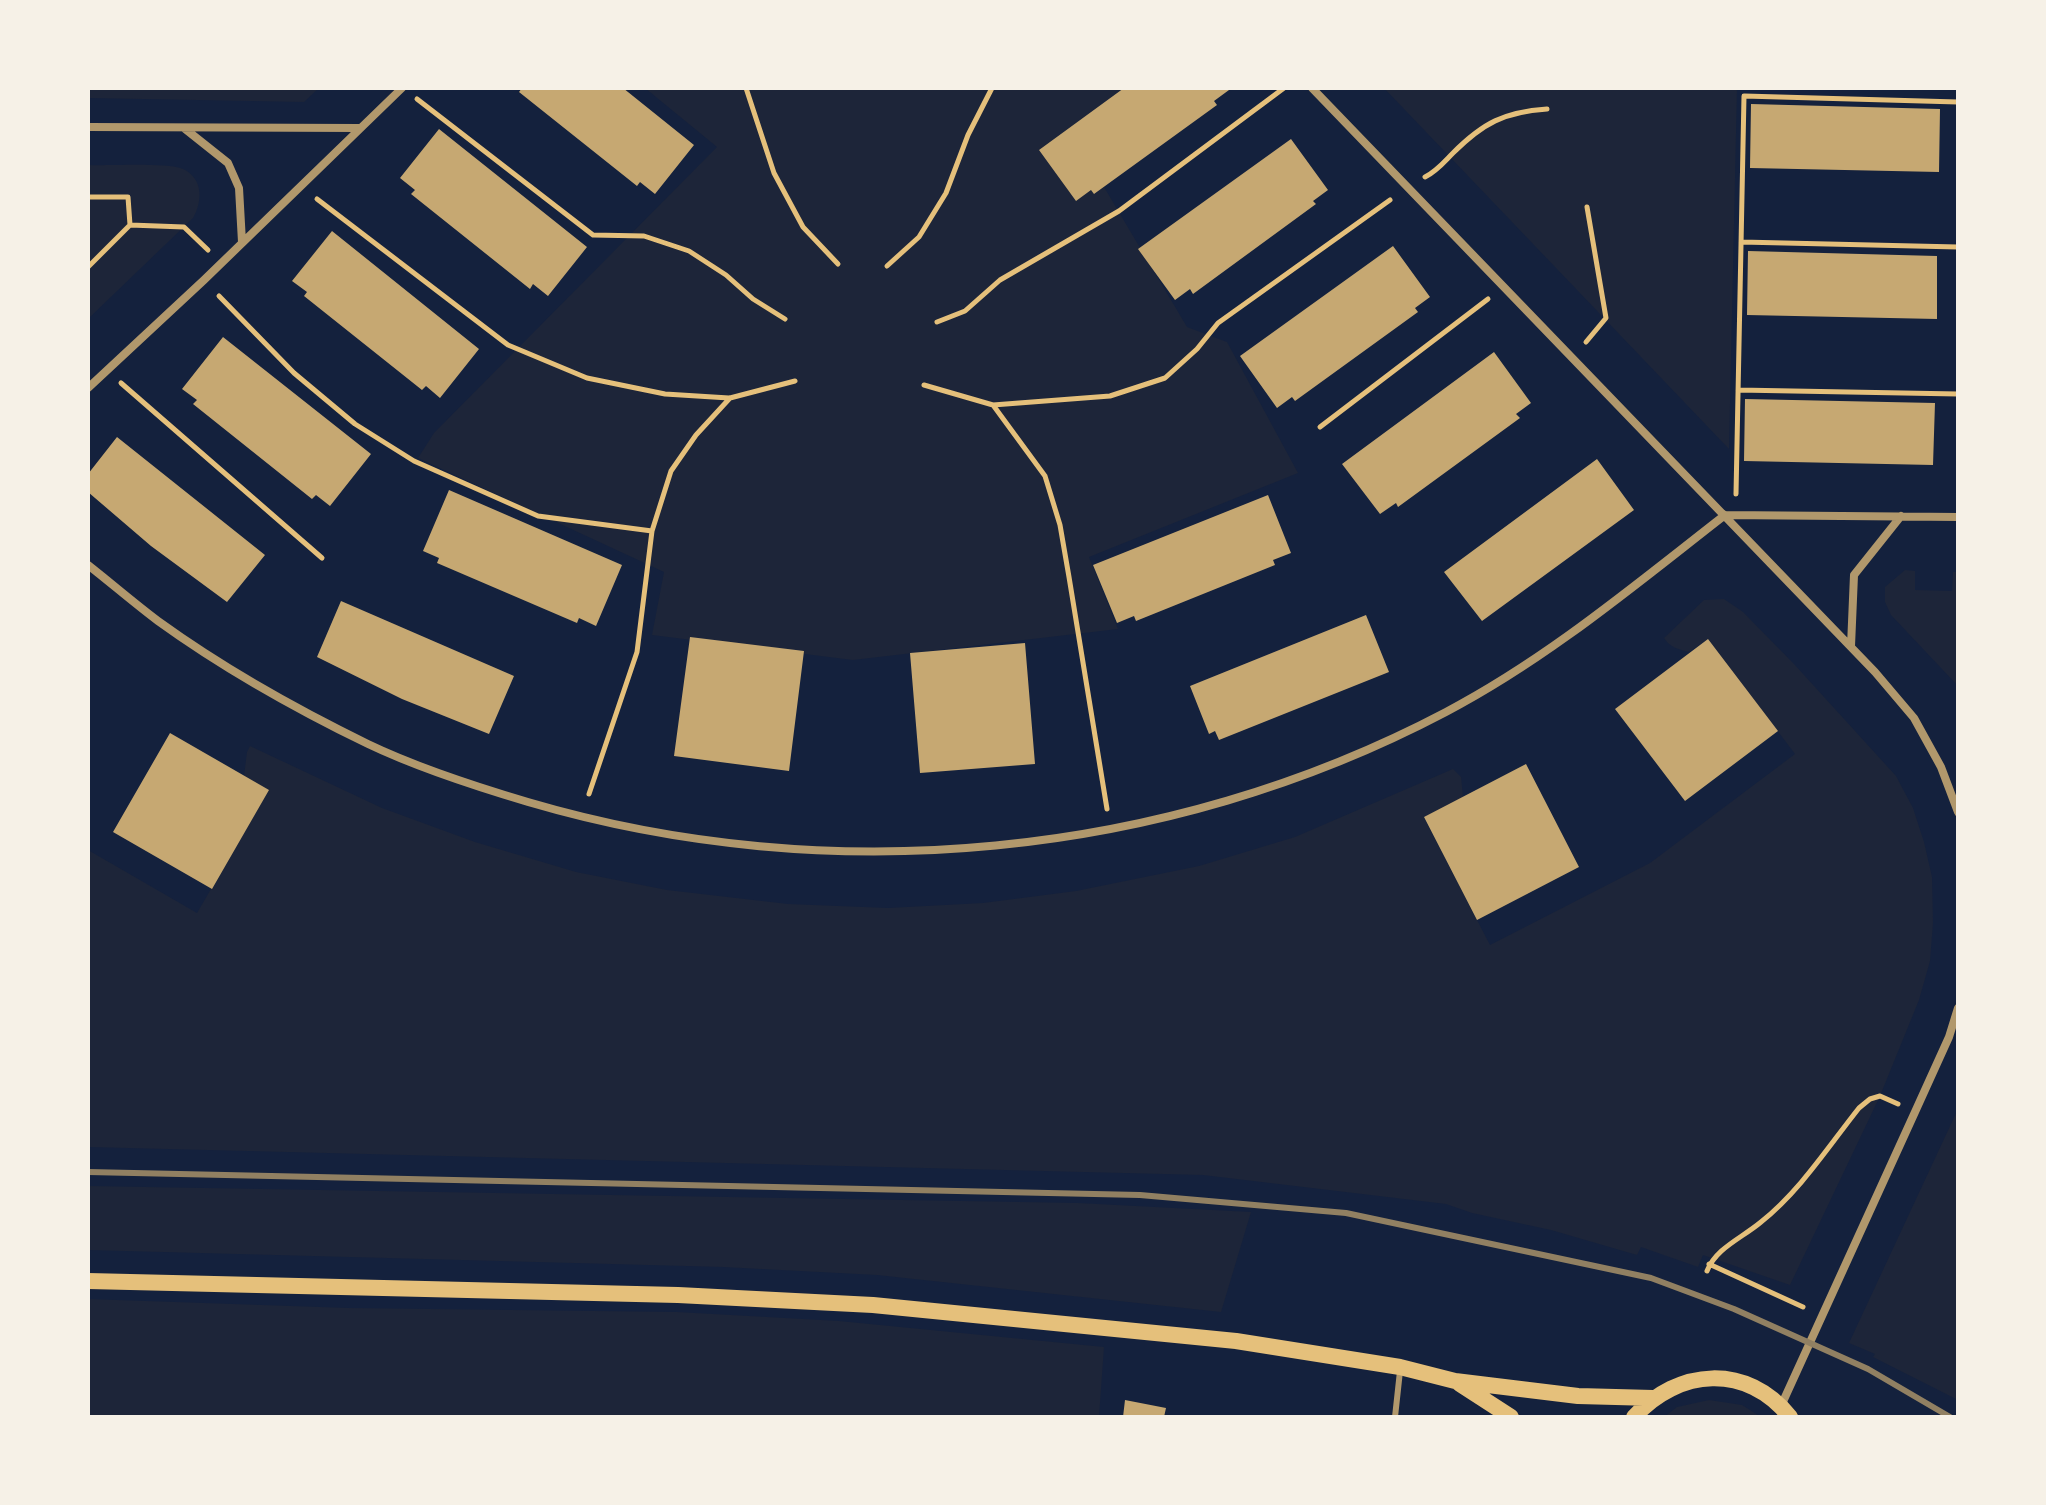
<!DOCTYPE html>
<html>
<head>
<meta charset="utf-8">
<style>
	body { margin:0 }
	#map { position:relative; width:2046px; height:1505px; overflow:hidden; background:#14213d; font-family:"Crimson Pro",serif }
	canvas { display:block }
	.frame { position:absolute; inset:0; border:90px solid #f6f1e7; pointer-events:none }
</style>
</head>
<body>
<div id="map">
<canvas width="2046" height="1505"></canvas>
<div class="frame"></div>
</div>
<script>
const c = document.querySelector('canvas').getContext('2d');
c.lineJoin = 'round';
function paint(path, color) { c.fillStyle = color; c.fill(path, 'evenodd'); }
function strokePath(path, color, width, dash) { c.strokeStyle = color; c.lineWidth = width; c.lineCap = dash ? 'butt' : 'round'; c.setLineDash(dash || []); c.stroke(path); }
paint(new Path2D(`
	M88 88H319L304 102 88 98Z
	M645 88H1124L1039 150 1076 200 1091 190 1095 194 1104 187 1187 327 1227 342 1298 473 1089 557 1118 629 853 660 652 635 664 572 418 458 434 433 717 147Z
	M1384 88H1737L1729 449Z
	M88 165C109 166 166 162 183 169 203 178 203 201 193 218L88 319Z
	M1905 570 1915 571V590L1952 591 1953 572H1958V686L1891 615 1885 602V587Z
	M1724 599 1743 612 1794 664 1896 776 1913 808 1924 842 1932 877 1933 923 1930 961 1919 1000 1880 1096 1790 1285 1703 1255 1698 1267 1641 1247 1637 1255 1551 1230 1472 1213 1446 1204 1203 1175 88 1147V850L197 913 268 791 244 776 247 752 250 746 382 808 475 842 576 872 667 890 788 904 888 908 983 903 1076 891 1199 866 1295 837 1453 769 1461 777 1463 797 1424 818 1490 945 1650 863 1795 754 1708 639 1689 652C1680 650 1669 647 1664 638L1704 600Z
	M1958 1109V1400L1873 1357 1875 1354 1849 1343Z
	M88 1186 1078 1203 1251 1212 1221 1312 877 1275 723 1267 88 1250Z
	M88 1299 349 1308 677 1312 839 1321 1104 1347 1099 1417H88Z
	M1709 1400 1742 1405 1761 1417H1664L1677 1407Z`), '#1d2539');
paint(new Path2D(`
	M522 88H623L694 145 655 194 640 182 637 186 519 92Z
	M1124 88 1229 90 1214 101 1217 105 1094 194 1091 190 1076 201 1039 150Z
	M1751 104 1940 109 1939 172 1750 168Z
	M439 129 587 247 548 296 533 284 530 289 411 194 415 190 400 178Z
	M1291 139 1328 190 1313 201 1316 204 1193 294 1190 289 1175 300 1138 249Z
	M332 231 479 349 440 398 426 386 422 390 304 296 307 292 292 281Z
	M1393 246 1430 297 1415 308 1418 312 1295 401 1292 397 1277 408 1240 356Z
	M1748 251 1937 256V319L1747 315Z
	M223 337 371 454 330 506 316 495 312 499 193 404 197 400 182 389Z
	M1494 352 1531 403 1516 414 1520 418 1398 507 1396 503 1380 514 1342 464Z
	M1745 399 1935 403 1933 465 1744 461Z
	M117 437 265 555 227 602 151 546 88 492V474Z
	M1597 459 1634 510 1482 621 1444 572Z
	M449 490 622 565 596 626 579 618 577 623 437 563 439 558 423 551Z
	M1268 495 1291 553 1273 560 1275 565 1136 621 1134 616 1117 623 1093 565Z
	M341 601 514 676 489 734 402 699 317 657Z
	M1366 615 1389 672 1219 740 1215 731 1209 734 1190 686Z
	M690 637 804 651 789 771 674 756Z
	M1708 639 1778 731 1685 801 1615 709Z
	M1025 643 1035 764 920 773 910 653Z
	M170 733 269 790 212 889 113 832Z
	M1526 764 1579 867 1477 920 1424 817Z
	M1125 1400 1166 1408 1164 1417H1123Z`), '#c6a872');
strokePath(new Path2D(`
	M746 88 774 173 803 227 838 264
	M417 99 593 235 644 236 689 251 726 275 753 299 785 319
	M1425 177C1437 171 1444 162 1453 153 1483 123 1504 112 1547 109
	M88 197H128L130 225
	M317 199 508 345 587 378 665 394 729 398
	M1741 242 1958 247
	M887 266 919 237 946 193 968 135 992 88
	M88 267 130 225 184 227 208 250
	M219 296 294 373 355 424 414 461 538 516 652 531
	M937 322 965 311 1000 280 1119 211 1284 88
	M1586 342 1606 318 1587 207
	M121 383 322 558
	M924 385 993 405 1045 476 1060 525 1069 577 1107 809
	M1738 390 1958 394
	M993 405 1110 396 1165 378 1197 349 1218 323 1390 200
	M1320 427 1488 299
	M1736 494 1744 96 1958 102
	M589 794 637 652 652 531 671 471 696 435 730 398 795 381
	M1709 1264 1803 1307
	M1707 1271C1716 1248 1742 1238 1761 1222 1800 1191 1828 1147 1859 1108L1870 1099 1880 1096 1898 1104`), '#e5c07b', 5);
strokePath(new Path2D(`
	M1395 1417 1400 1371`), '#b1986c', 6);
strokePath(new Path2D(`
	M1312 88 1875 672 1914 718 1941 767 1958 812
	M88 127 359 128
	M184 128 228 163 239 188 242 242
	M88 388 204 280 402 88
	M1725 515 1958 517
	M88 565C111 583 134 603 158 621 223 668 296 709 368 744 418 768 474 786 528 802 830 891 1167 859 1446 712 1547 659 1635 585 1725 515
	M1851 646 1854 575 1901 516
	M1781 1406 1915 1112 1949 1037 1958 1008`), '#b1986c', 8);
strokePath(new Path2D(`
	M88 1281 678 1295 873 1305 1236 1341 1400 1367 1455 1381 1578 1396 1653 1398
	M1460 1384 1511 1417
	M1634 1417C1678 1368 1747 1363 1790 1417`), '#e5c07b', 16);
strokePath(new Path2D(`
	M88 1172 1140 1195 1346 1213 1651 1278 1734 1309 1868 1369 1950 1417`), '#918062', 6);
</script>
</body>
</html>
